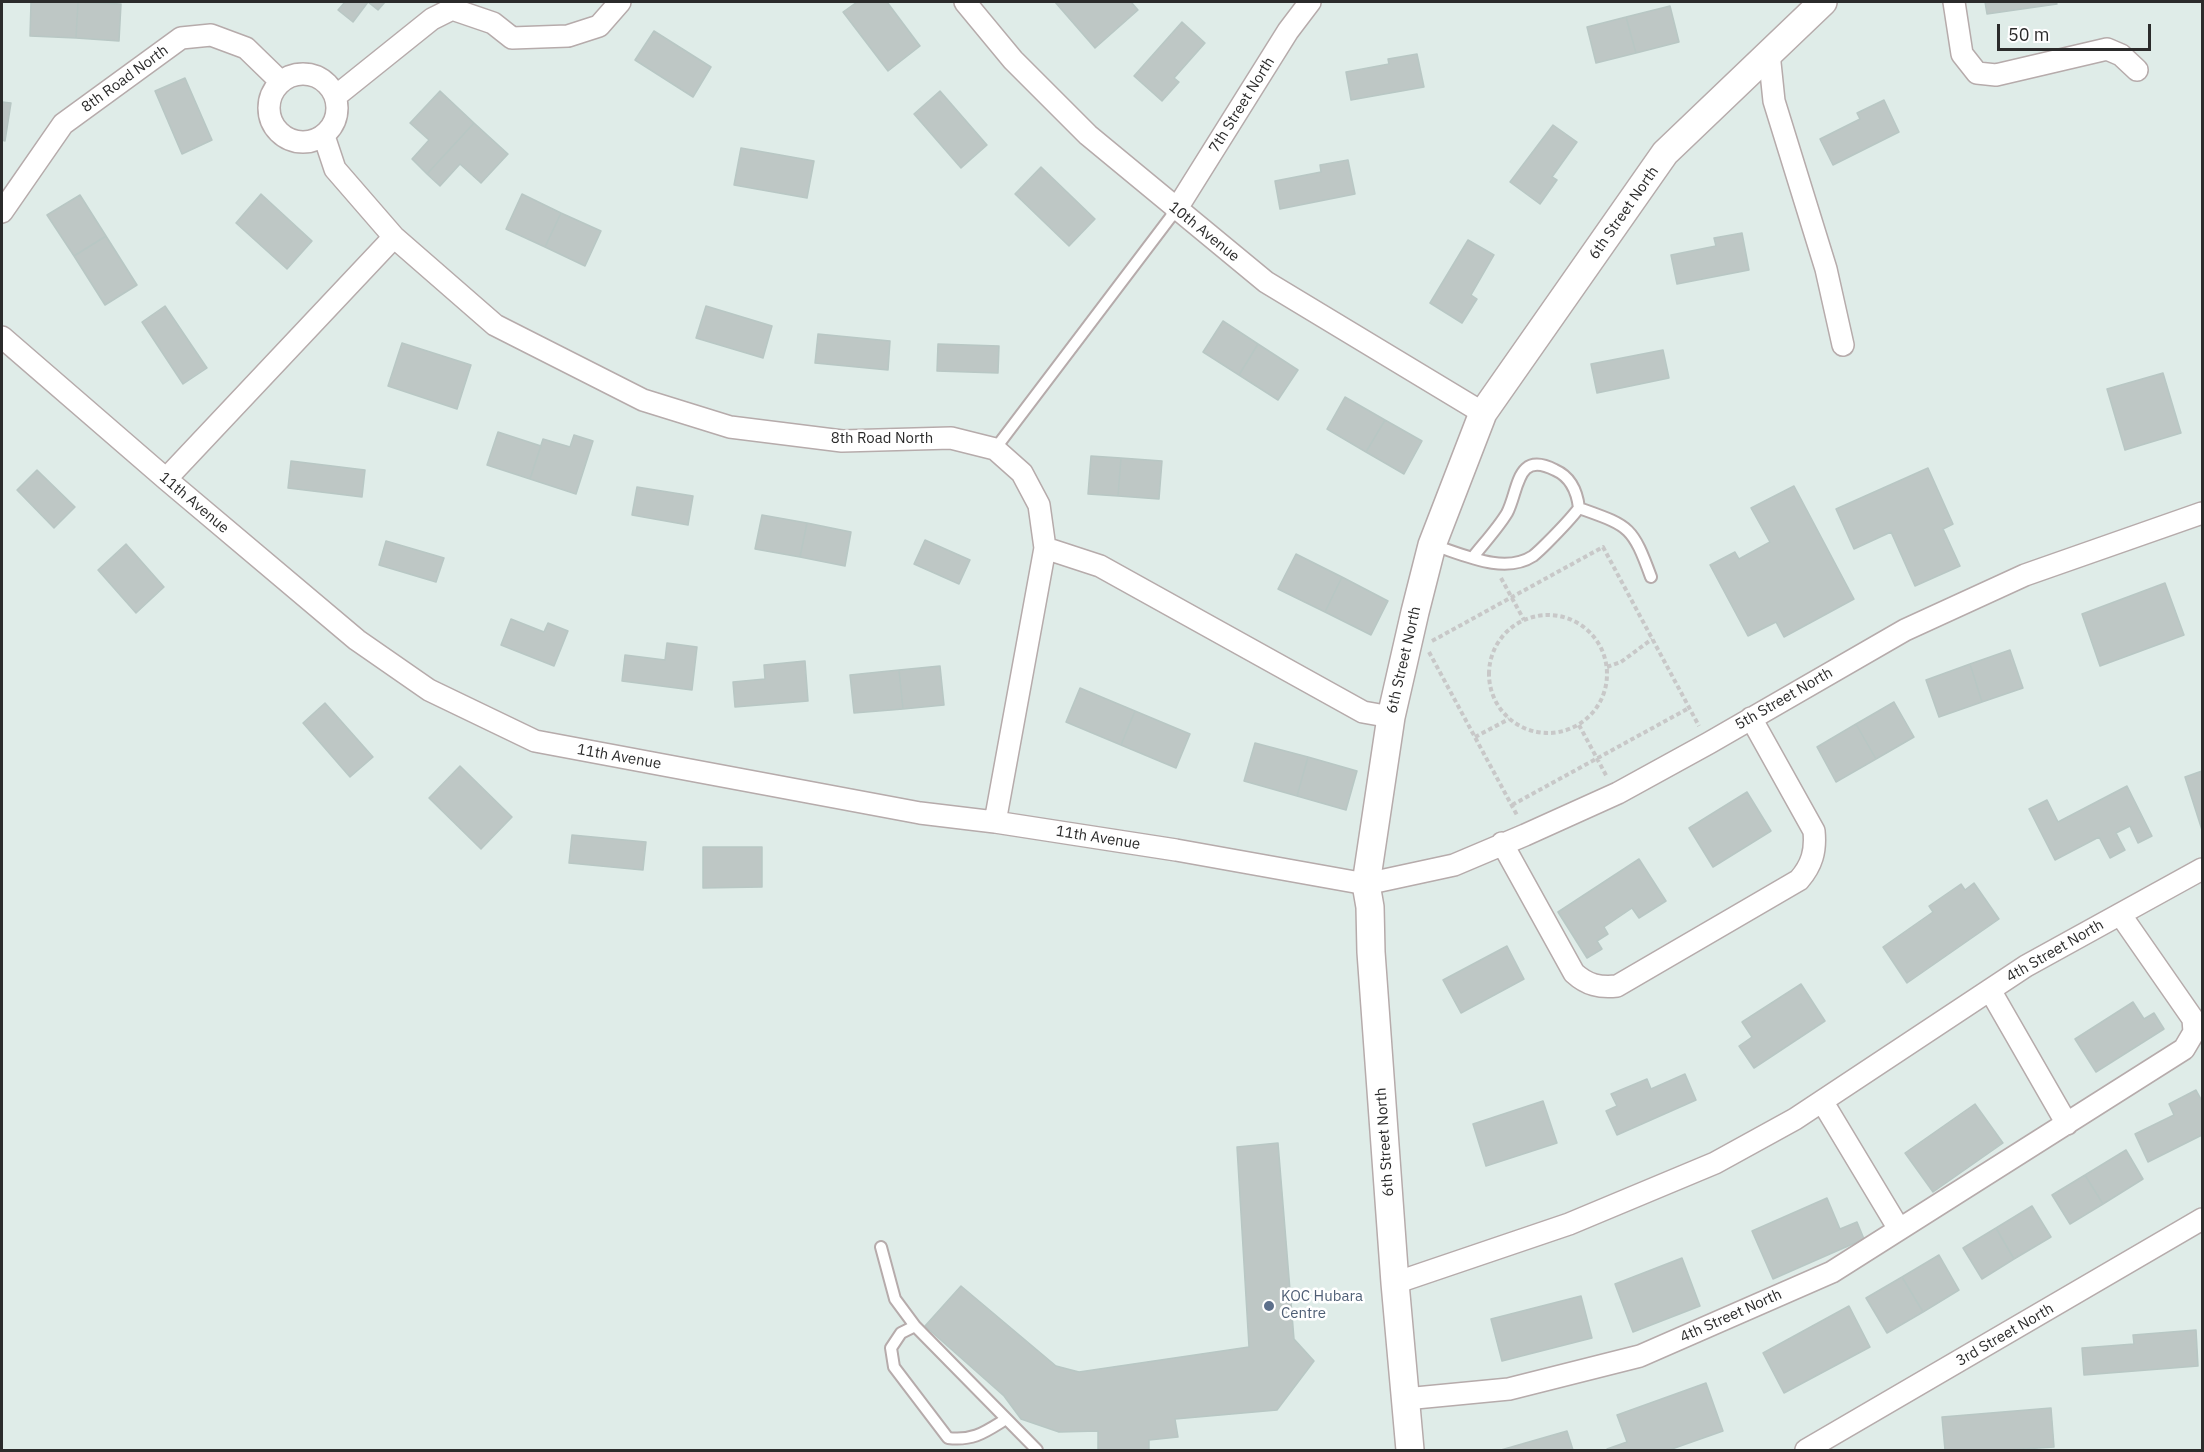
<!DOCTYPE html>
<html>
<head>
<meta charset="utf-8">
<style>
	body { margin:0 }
	#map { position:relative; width:2204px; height:1452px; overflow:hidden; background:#dfece8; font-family:"IBM Plex Sans",sans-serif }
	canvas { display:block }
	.frame { position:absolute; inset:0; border:3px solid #2b2b2b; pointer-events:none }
	.scale { position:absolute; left:1997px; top:24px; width:154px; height:27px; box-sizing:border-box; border:3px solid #2b2b2b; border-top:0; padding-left:8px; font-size:18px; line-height:21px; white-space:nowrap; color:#2b2b2b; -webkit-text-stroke:4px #fff; paint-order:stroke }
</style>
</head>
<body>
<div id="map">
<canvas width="2204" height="1452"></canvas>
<div class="frame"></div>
<div class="scale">50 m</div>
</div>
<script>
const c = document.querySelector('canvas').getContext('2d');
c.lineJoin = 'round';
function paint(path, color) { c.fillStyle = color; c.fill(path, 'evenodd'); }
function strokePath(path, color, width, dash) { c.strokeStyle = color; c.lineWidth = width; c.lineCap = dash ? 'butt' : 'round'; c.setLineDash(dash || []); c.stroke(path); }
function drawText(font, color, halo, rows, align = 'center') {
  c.font = font + ' "IBM Plex Sans",sans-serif'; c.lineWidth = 5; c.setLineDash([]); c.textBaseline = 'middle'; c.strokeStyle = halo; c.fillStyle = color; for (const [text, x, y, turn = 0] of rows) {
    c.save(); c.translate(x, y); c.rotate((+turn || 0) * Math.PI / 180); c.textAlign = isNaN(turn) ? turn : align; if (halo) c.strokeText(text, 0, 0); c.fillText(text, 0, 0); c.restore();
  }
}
const building = new Path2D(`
	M31 2H78L76 38 30 36Z
	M78 2 121 4 119 41 76 38Z
	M345 2H385L378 10 368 2 353 22 338 10Z
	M857 2H887L920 46 888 71 843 12Z
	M1055 2H1131L1138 10 1095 48Z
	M1985 2H2056L2057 4 1987 14Z
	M1670 6 1679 42 1636 53 1626 17Z
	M1626 17 1636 53 1596 63 1587 27Z
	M1182 22 1205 43 1174 78 1179 82 1162 101 1134 76Z
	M654 31 711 67 693 97 635 60Z
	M1417 54 1424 87 1351 100 1346 72 1389 64 1388 59Z
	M185 78 212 140 182 154 155 91Z
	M440 91 474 123 427 174 412 159 429 140 410 123Z
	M940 91 987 145 961 168 914 114Z
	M1884 100 1899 132 1833 165 1820 139 1860 119 1857 113Z
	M2 102 11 103 5 141 2 140Z
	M474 123 508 154 481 183 460 164 440 186 427 174Z
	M1553 125 1577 142 1552 177 1557 180 1540 204 1510 182Z
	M741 148 814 161 807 198 734 185Z
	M1348 160 1355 194 1280 209 1275 181 1321 172 1320 165Z
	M1041 167 1095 219 1069 246 1015 194Z
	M261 194 312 241 287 269 236 223Z
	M522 194 561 213 545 247 506 229Z
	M80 195 106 236 74 256 47 215Z
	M561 213 601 231 585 266 545 247Z
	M1742 233 1749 270 1677 284 1671 255 1716 246 1714 238Z
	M106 236 137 285 105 305 74 256Z
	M1468 240 1494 255 1471 295 1477 299 1462 323 1430 303Z
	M165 306 207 368 183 384 142 322Z
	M706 306 772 326 763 358 696 338Z
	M1223 321 1258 344 1239 375 1203 352Z
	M818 334 890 341 888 370 815 363Z
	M402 343 471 365 457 409 388 386Z
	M938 344 999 346 998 373 937 371Z
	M1258 344 1298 370 1278 400 1239 375Z
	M1663 350 1669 378 1597 393 1591 364Z
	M2163 373 2181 433 2125 450 2107 389Z
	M1345 397 1385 420 1366 452 1327 429Z
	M1385 420 1422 441 1404 474 1366 452Z
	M498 432 541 446 530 479 487 465Z
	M574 435 593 441 576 494 530 479 543 439 570 447Z
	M1091 456 1121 458 1118 496 1088 494Z
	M1121 458 1162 461 1159 499 1118 496Z
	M291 461 365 470 362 497 288 488Z
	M1928 468 1953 524 1943 529 1960 566 1915 586 1891 532 1854 549 1836 509Z
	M37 470 75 507 54 528 17 490Z
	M1794 486 1854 599 1784 637 1776 622 1748 636 1710 565 1735 552 1739 559 1770 542 1751 508Z
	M637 487 693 496 688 525 632 515Z
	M762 515 807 523 800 557 755 549Z
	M807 523 851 532 845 566 800 557Z
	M925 540 970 560 959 584 914 564Z
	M386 541 444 558 436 582 379 565Z
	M126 544 164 587 136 613 98 570Z
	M1296 554 1342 577 1325 612 1278 589Z
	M1342 577 1388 601 1371 635 1325 612Z
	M2165 583 2184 635 2100 666 2082 614Z
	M511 619 544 632 548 623 568 631 554 666 501 645Z
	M667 643 697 647 692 690 622 681 625 655 665 660Z
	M2010 650 2023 688 1982 702 1970 664Z
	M805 661 808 701 735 707 733 682 765 679 764 665Z
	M1970 664 1982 702 1939 717 1926 680Z
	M940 666 944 705 903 709 899 670Z
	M899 670 903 709 854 713 850 675Z
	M1080 688 1135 711 1121 745 1066 722Z
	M1894 702 1914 737 1876 759 1856 724Z
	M325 703 373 757 350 777 303 723Z
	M1135 711 1190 734 1176 768 1121 745Z
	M1856 724 1876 759 1836 782 1817 747Z
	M1255 743 1308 757 1297 796 1244 781Z
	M1308 757 1357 771 1346 810 1297 796Z
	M460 766 512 817 481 849 429 798Z
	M2202 771V830L2185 777Z
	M2127 786 2152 836 2138 843 2130 826 2116 833 2125 850 2110 858 2099 837 2055 860 2029 809 2047 800 2058 822Z
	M1747 792 1771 831 1713 867 1689 828Z
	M572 835 646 842 643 870 569 863Z
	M703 847H762V887L703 888Z
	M1639 859 1666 901 1639 918 1632 908 1604 927 1608 934 1597 941 1602 949 1587 958 1558 912Z
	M1974 883 1999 919 1907 983 1883 947 1933 912 1929 906 1961 884 1965 890Z
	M1507 946 1524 979 1461 1013 1443 980Z
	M1801 984 1825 1021 1754 1068 1739 1046 1752 1037 1742 1022Z
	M2133 1002 2144 1019 2154 1013 2164 1029 2096 1072 2075 1039Z
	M1685 1074 1696 1100 1617 1135 1606 1111 1617 1106 1611 1094 1647 1079 1651 1089Z
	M2196 1090 2202 1101V1135L2148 1162 2135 1134 2174 1115 2169 1104Z
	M1543 1101 1557 1143 1486 1166 1473 1124Z
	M1975 1104 2003 1143 1933 1192 1905 1153Z
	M1278 1143 1294 1339 1314 1361 1277 1410 1175 1419 1178 1437 1149 1440V1450H1098V1431L1059 1432 1021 1419 1004 1396 925 1326 961 1286 1056 1366 1079 1372 1249 1347 1237 1147Z
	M2126 1150 2143 1179 2103 1204 2085 1175Z
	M2085 1175 2103 1204 2070 1224 2052 1195Z
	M1827 1198 1840 1229 1857 1222 1864 1239 1773 1279 1752 1231Z
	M2032 1206 2051 1237 2014 1259 1996 1228Z
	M1996 1228 2014 1259 1982 1279 1963 1248Z
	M1939 1255 1959 1290 1923 1312 1902 1277Z
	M1682 1258 1700 1306 1633 1332 1615 1284Z
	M1902 1277 1923 1312 1887 1333 1866 1298Z
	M1581 1296 1592 1338 1502 1361 1491 1319Z
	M1849 1306 1870 1347 1784 1393 1763 1353Z
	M2196 1330 2198 1366 2084 1375 2082 1348 2134 1344 2133 1335Z
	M1706 1383 1723 1431 1669 1450H1608L1607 1449 1627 1442 1617 1415Z
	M2051 1408 2054 1447 2008 1450H1945L1942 1417Z
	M1567 1431 1573 1450H1501Z`);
paint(building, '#bec7c5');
strokePath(building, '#b8c7c4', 1.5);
const service = new Path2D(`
	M995 449 1176 210
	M1579 508C1629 526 1632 525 1651 577
	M1433 545C1462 554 1504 575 1533 556 1538 552 1543 547 1547 543 1559 531 1569 521 1579 508 1577 491 1571 477 1555 470 1516 450 1519 490 1507 513 1498 528 1484 543 1473 557
	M881 1247 895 1299 915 1326 1037 1450
	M915 1326 901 1333 891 1348 894 1367 948 1438C974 1441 985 1432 1006 1419`);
const minor = new Path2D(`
	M965 2 1013 60 1088 135 1266 282 1483 413
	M1954 2 1962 54 1977 73 1996 75 2107 49 2121 55 2137 70
	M1769 53 1774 101 1826 269 1843 345
	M269 108a34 34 0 1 1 68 0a34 34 0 1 1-68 0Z
	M336 96 432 19 452 9 493 23 512 38 568 36 599 26 620 2
	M324 136 335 169 394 237 495 325 643 400 730 427 842 441 951 438 995 449 1022 473 1039 505 1045 548 995 822
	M1176 210 1288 31 1310 2
	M2 212 63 124 181 38 211 35 246 48 280 81
	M2 337 166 479 357 640 429 690 535 741 920 813 995 822 1176 850 1366 884 1454 865 1525 835 1618 793 1709 743 1905 630 2025 575 2202 513
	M166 479 394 237
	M1045 548 1100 566 1363 712 1391 717
	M1502 843 1574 973C1587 985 1600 988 1617 986L1799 880C1812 865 1816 851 1814 831L1751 718
	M1990 990 2067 1124
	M1822 1101 1899 1229
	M1395 1283 1569 1224 1715 1163 1795 1119 2026 966 2202 869
	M1405 1399 1509 1389 1640 1356 1832 1272 2184 1049 2194 1032 2193 1019 2120 914
	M1806 1450 2202 1219`);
const tertiary = new Path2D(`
	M1410 1450 1395 1283 1371 952 1370 907 1366 884 1391 717 1415 612 1432 545 1483 413 1665 153 1823 2`);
strokePath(service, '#b6abab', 14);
strokePath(minor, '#b6abab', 24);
strokePath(tertiary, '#b6abab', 30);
strokePath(new Path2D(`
	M1501 578 1524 620
	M1489 674a59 59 0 1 1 118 0a59 59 0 1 1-118 0Z
	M1432 641 1603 547 1699 726
	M1429 652 1518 817
	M1607 667 1621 662 1652 639
	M1579 725 1607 777
	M1475 737 1509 719
	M1512 805 1689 708`), '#c8c8c8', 4, [4.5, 3]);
strokePath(service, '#fff', 10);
strokePath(minor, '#fff', 21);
strokePath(tertiary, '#fff', 27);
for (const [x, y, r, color] of [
	[1269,1306,6,"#5c6f8a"]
]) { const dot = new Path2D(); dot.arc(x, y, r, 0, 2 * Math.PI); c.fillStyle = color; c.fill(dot); strokePath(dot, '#fff', 2); }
drawText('15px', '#2b2b2b', '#fff', [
	["8th Road North",125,79,-36],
	["7th Street North",1242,105,-58],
	["6th Street North",1624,213,-55],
	["10th Avenue",1204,232,39],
	["8th Road North",882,439],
	["11th Avenue",194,503,40],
	["6th Street North",1404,660,-77],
	["5th Street North",1784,699,-30],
	["11th Avenue",619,757,10],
	["11th Avenue",1098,838,9],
	["4th Street North",2055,951,-30],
	["6th Street North",1385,1142,-94],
	["4th Street North",1731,1316,-24],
	["3rd Street North",2005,1335,-30]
]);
drawText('15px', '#4e5e75', '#fff', [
	["KOC Hubara",1281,1297],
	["Centre",1281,1314]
], 'left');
</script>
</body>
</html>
